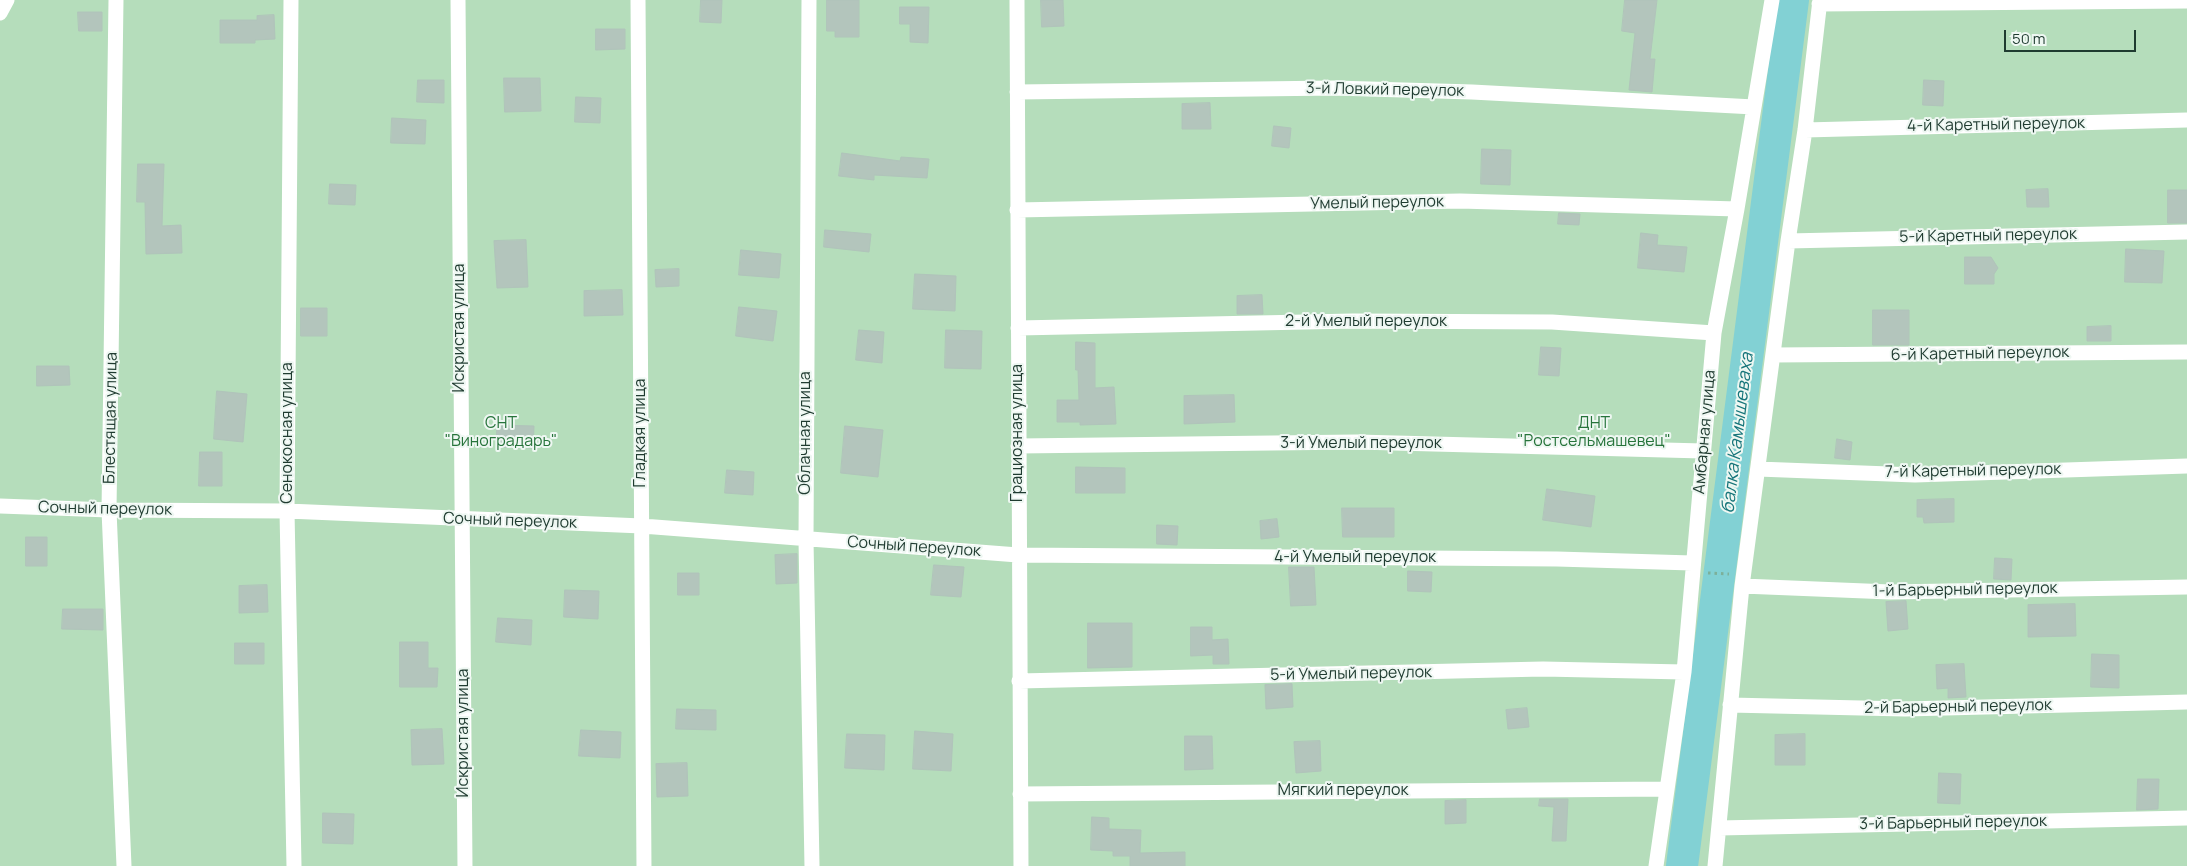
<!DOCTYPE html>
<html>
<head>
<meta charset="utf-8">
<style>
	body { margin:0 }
	#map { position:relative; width:2187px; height:866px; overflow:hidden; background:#deebe3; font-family:Manrope,sans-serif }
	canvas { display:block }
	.scale { position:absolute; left:2004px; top:30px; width:132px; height:22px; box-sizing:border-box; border:2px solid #1f3b30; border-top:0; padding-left:6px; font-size:15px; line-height:18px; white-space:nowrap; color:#1f3b30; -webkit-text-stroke:4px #eef7f2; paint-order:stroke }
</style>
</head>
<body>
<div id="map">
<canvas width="2187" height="866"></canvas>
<div class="scale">50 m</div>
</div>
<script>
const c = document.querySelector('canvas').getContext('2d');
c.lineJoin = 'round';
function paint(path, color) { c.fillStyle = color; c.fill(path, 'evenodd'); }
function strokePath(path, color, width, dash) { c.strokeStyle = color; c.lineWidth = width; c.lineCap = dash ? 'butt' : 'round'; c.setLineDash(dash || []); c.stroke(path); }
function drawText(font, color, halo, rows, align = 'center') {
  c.font = font + ' Manrope,sans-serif'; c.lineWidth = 4; c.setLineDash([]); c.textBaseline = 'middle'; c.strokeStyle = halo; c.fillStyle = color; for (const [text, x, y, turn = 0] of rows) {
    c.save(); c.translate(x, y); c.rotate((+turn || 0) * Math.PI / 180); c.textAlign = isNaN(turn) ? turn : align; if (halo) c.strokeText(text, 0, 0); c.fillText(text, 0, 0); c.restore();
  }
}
paint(new Path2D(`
	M0 0H2187V866H0Z`), '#b5ddbb');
strokePath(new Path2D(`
	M1682 866 1793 0`), '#82d1d4', 32);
const building = new Path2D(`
	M701 0H722L721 23 700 22Z
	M827 0H859V37H835V31H827Z
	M1041 0H1063L1064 26 1042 27Z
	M1625 0H1657L1650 59H1655L1652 92 1629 90 1635 33 1622 31Z
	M900 7H929L928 43 910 42V24H900Z
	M78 12H102V31H79Z
	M274 15 275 39 255 40V43H220V20H257V16Z
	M596 29H625V49L596 50Z
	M504 78H540L541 111 505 112Z
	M418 80H444V103L417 102Z
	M1924 80 1944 81 1943 106 1923 105Z
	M576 97 601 98 600 123 575 122Z
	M1210 103 1211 129H1182V104Z
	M392 118 426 120 425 144 391 143Z
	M1274 126 1291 128 1289 148 1272 146Z
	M1482 149 1511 150 1510 185 1481 184Z
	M842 153 900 161 901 157 929 159 927 178 874 175V180L839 176Z
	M138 164H164L162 226 181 225 182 253 146 254 145 202H137Z
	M330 184 356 185 355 205 329 204Z
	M2048 189 2049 207H2027L2026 190Z
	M2168 190H2187V223H2168Z
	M1559 213 1580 214 1579 225 1558 224Z
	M825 230 871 234 869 252 824 247Z
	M1641 233 1658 235 1657 245 1687 247 1684 272 1638 268Z
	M526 240 528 287 497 288 494 241Z
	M2126 249 2164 251 2162 283 2125 282Z
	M741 250 781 254 779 278 739 275Z
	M1965 257H1991L1998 268 1994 274V284H1965Z
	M679 269V286L656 287 655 270Z
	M915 274 956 276 955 311 913 309Z
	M622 290 623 315 584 316V291Z
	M1262 295 1263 314H1237V296Z
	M739 307 777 311 773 341 736 336Z
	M301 308H327V336H301Z
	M1873 310H1909V345H1873Z
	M2111 326V341H2087V327Z
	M859 330 884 332 882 363 856 360Z
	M946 330 982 331 981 369 945 368Z
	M1076 342 1095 343V388L1114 387 1116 424 1080 425V422H1057V400H1079L1078 370H1076Z
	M1541 347 1561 348 1559 376 1539 375Z
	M37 366H69L70 385 37 386Z
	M217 391 247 394 243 442 214 439Z
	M1234 395 1235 422 1184 424V396Z
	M497 425 534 426 533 448 497 447Z
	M845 426 883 430 878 477 841 473Z
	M1837 439 1852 442 1850 460 1835 458Z
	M200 452H222V486H199Z
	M1076 467 1125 468V493H1076Z
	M727 470 754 472 753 495 725 493Z
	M1547 489 1595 496 1591 527 1543 520Z
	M1954 499V522L1924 523 1923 517H1917V500Z
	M1342 508H1394V537H1343Z
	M1277 519 1279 537 1261 539 1260 521Z
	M1157 525 1178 526 1177 545 1157 544Z
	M26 537H47V566H26Z
	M797 554V583L776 584 775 555Z
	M1995 558 2012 559 2011 580 1994 579Z
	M934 565 964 567 961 597 931 595Z
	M1289 567H1314L1316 605 1291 606Z
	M1408 571 1432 572 1431 592 1408 591Z
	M678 573H699V595H678Z
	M267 585 268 612 239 613V586Z
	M565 590 599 591 598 619 564 617Z
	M1906 601 1908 629 1888 631 1886 602Z
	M2075 604 2076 636 2028 637V605Z
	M63 609H103V630L62 629Z
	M498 618 532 620 531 645 496 642Z
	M1088 623H1132V667L1088 668Z
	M1191 627H1212V640L1228 639 1229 664H1213V655L1191 656Z
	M400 642H428V668H438L437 687H400Z
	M235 643H264V664H235Z
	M2092 654 2119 655V688L2091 687Z
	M1964 664 1966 697 1948 698V688L1937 689 1936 665Z
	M1292 684 1293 707 1266 709 1265 685Z
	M1527 708 1529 727 1508 729 1506 710Z
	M677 709 716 710V730L676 729Z
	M442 729 444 764 412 765 411 730Z
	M581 730 621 732 620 758 579 756Z
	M915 731 953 734 951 771 913 769Z
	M847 734 885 735 884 770 845 768Z
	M1805 734V765H1775V735Z
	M1185 736H1212L1213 769 1185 770Z
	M1320 741 1321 771 1296 773 1294 742Z
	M687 763 688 796 657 797 656 764Z
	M1939 773 1961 774 1960 804 1938 803Z
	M2138 779H2159L2158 809 2137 810Z
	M1540 799H1568L1566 841H1552L1554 807 1539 806Z
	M1466 800V823L1445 824V801Z
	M323 813 354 814 353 844 323 843Z
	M1092 817 1109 818V829L1141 830 1140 853 1185 852V866H1130V856H1113V851L1091 850Z`);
paint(building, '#b3c5bc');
strokePath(building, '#b0c4ba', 1);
strokePath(new Path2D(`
	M1708 573 1729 574`), '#7cb09a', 3, [2.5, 4]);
strokePath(new Path2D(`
	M116 0 109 510 124 866
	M291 0 287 511 294 866
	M458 0 465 866
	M638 0 644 866
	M809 0 806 540 812 866
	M1017 0 1021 866
	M1819 4 2187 1
	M0 13 7 0
	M1017 92 1335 88 1472 92 1754 107
	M1805 130 2187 120
	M1017 210 1460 201 1737 209
	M1788 241 2187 232
	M1018 328 1353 321 1552 322 1714 333
	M1773 355 2187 352
	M1018 446 1357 442 1703 451
	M1758 469 1915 475 2187 466
	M0 506 109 510 287 511 642 526 1018 555 1557 559 1692 563
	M1742 586 1890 592 2187 587
	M1019 681 1543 669 1684 672
	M1730 705 1905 709 2187 702
	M1020 794 1667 789
	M1719 828 2187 818
	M1656 866 1684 672 1714 333 1737 209 1772 0
	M1715 866 1742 586 1788 241 1805 130 1820 0`), '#fff', 15);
drawText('16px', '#1f3b30', '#eef7f2', [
	["3-й Ловкий переулок",1385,90,1],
	["4-й Каретный переулок",1996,125,-1],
	["Умелый переулок",1377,203,-1],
	["5-й Каретный переулок",1988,236,-1],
	["2-й Умелый переулок",1366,322],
	["Искристая улица",460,328,-90],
	["6-й Каретный переулок",1980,354,-1],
	["Блестящая улица",111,418,-89],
	["Амбарная улица",1705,432,-85],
	["Сенокосная улица",288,433,-90],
	["Гладкая улица",641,433,-90],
	["Облачная улица",806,433,-90],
	["Грациозная улица",1018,433,-90],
	["3-й Умелый переулок",1361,444],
	["7-й Каретный переулок",1973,471,-1],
	["Сочный переулок",105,509,1],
	["Сочный переулок",510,521,2],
	["Сочный переулок",914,547,4],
	["4-й Умелый переулок",1355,558],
	["1-й Барьерный переулок",1965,590,-1],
	["5-й Умелый переулок",1351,674,-1],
	["2-й Барьерный переулок",1958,707,-1],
	["Искристая улица",464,733,-90],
	["Мягкий переулок",1343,791],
	["3-й Барьерный переулок",1953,823,-1]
]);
drawText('16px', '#27743b', '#eef7f2', [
	["СНТ",501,424],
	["\"Виноградарь\"",501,442],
	["ДНТ",1594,424],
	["\"Ростсельмашевец\"",1594,442]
]);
drawText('italic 18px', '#16757a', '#eef7f2', [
	["балка Камышеваха",1738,433,-83]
]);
</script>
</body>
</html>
